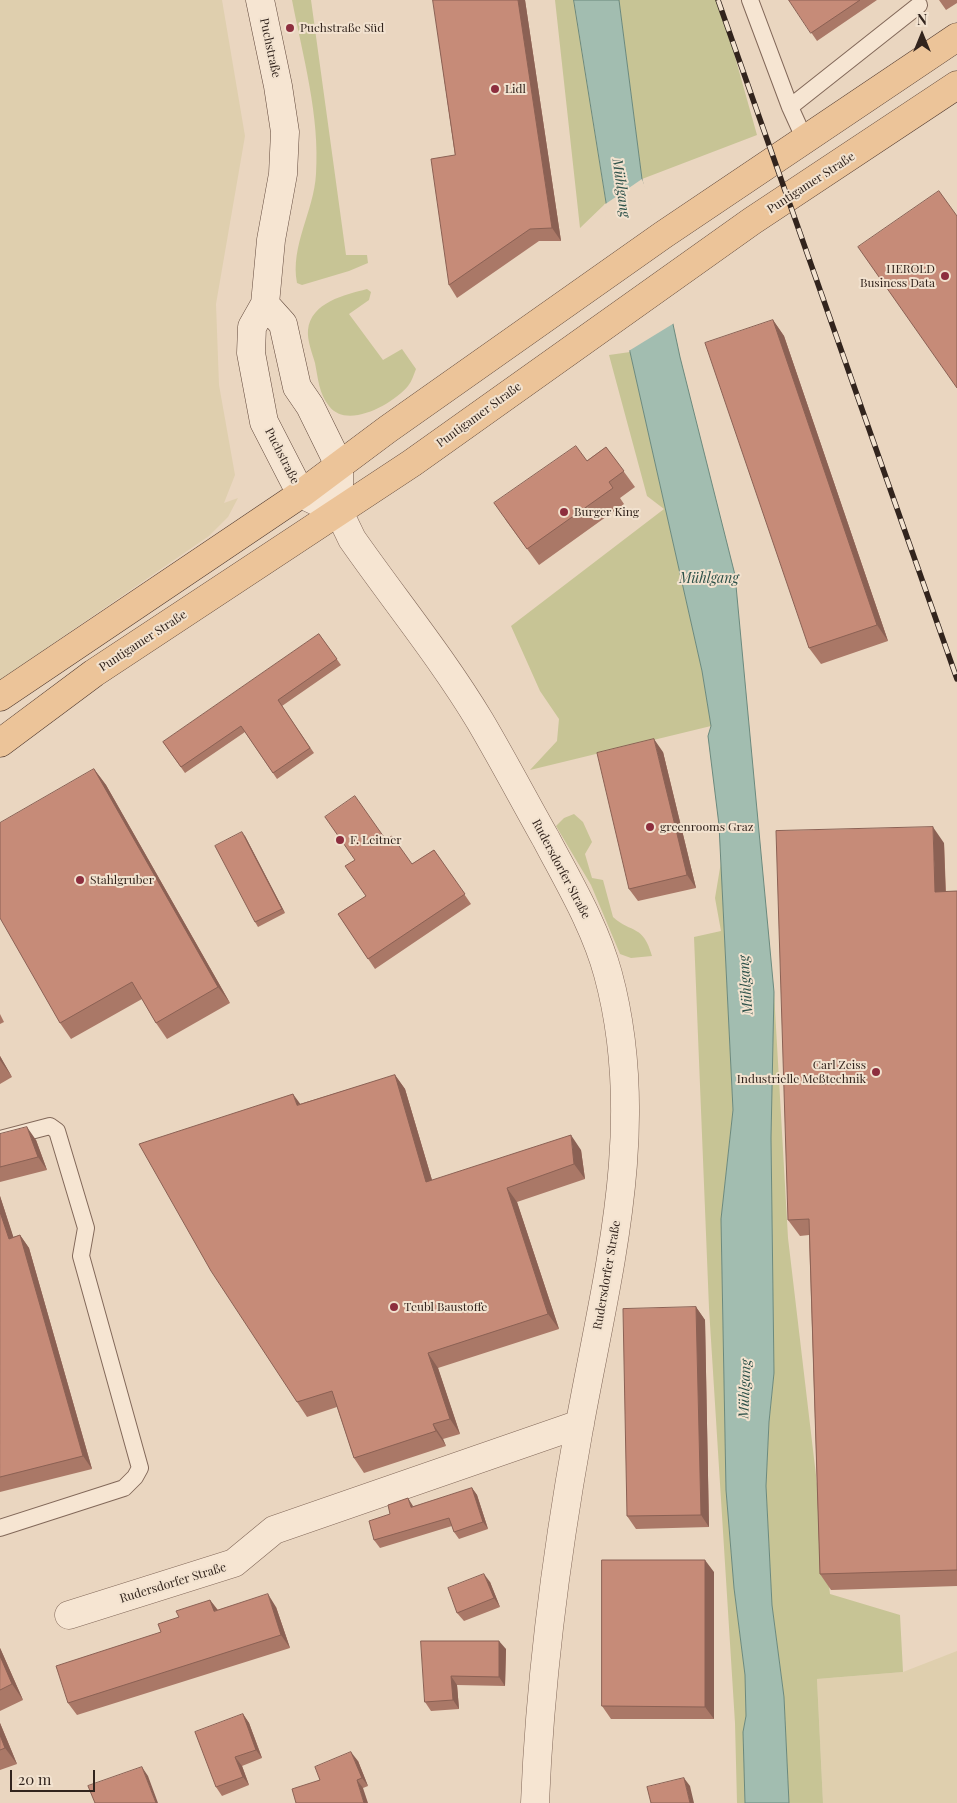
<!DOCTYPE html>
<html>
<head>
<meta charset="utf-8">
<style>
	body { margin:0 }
	#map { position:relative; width:957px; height:1803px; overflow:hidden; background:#ead6c0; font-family:"Playfair Display",serif }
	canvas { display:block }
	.north { position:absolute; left:897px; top:10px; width:50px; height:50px; -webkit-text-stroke:4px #f2e2cf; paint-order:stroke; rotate:0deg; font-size:14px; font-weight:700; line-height:20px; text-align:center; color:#32241d }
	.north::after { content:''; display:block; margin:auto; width:18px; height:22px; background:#32241d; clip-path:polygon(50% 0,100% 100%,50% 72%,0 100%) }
	.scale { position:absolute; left:10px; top:1770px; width:85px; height:22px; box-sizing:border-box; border:2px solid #32241d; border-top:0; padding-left:6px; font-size:15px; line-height:18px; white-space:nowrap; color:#32241d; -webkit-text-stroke:4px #f2e2cf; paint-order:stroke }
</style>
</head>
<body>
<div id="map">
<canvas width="957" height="1803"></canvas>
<div class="north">N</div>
<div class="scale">20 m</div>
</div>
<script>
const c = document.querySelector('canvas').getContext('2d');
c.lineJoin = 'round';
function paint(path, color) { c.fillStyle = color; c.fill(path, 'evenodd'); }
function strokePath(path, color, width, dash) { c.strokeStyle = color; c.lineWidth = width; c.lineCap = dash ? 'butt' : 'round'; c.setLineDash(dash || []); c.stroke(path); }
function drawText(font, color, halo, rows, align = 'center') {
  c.font = font + ' "Playfair Display",serif'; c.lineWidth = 4; c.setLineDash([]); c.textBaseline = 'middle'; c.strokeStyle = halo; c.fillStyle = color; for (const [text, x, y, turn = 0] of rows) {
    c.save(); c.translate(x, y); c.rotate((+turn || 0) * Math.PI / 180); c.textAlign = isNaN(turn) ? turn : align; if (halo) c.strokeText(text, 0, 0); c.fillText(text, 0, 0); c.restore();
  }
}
paint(new Path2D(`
	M0 0H222L245 136 216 304 219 385 235 475 224 503 238 498 228 517 209 536 0 680Z
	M957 1651V1803H823L817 1679 903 1672Z`), '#dfcfae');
paint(new Path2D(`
	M292 0H311L346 255H367L368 263 349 271 302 285 297 283C290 246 314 211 316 174 320 116 303 57 292 0Z
	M555 0H574L606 203 580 228Z
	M619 0H719L757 135 642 179Z
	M367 289 371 292 369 300 349 314 383 360 402 349 416 369C414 374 412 381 408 386 393 404 347 430 329 406 319 394 318 378 315 363 312 353 307 340 308 330 311 302 345 295 367 289Z
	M630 352 702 671 711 726 530 770 557 741 559 719 540 691 511 626 664 509 647 496 609 355Z
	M574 814 583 822 592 842 585 854 592 878 603 880 613 917C632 934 643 924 652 956L631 958 620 954 591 885 556 826 564 818Z
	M721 862 733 1110 721 1219 726 1490 734 1588 745 1675 746 1716 743 1732 745 1803H737L735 1723 709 1308 694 937 721 931 715 898Z
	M774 992 788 1238 830 1594 900 1615 903 1672 817 1679 823 1803H789L784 1697 772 1605 766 1486 769 1422 774 1373 771 1138Z`), '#c7c495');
const water = new Path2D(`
	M574 0H619L642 179 680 357 735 575 774 992 771 1138 774 1373 769 1422 766 1486 772 1605 784 1697 789 1803H745L743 1732 746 1716 745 1675 734 1588 726 1490 721 1219 733 1110 719 825 708 736 711 726 702 671 630 352Z`);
paint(water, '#a2bdb0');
strokePath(water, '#6b897d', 1);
paint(new Path2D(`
	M642 179 648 195 676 322 627 352 604 205Z`), '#ead6c0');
const lane = new Path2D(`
	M750 0 790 107 805 140
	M790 107 919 5
	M0 1139 50 1126 57 1131 86 1228 81 1256 140 1468 135 1477 124 1488 0 1528`);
const street = new Path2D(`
	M339 512 352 539C394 599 442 658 480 721 503 760 524 800 546 839 569 883 595 926 608 974 650 1129 605 1281 578 1434 556 1556 540 1679 535 1803
	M69 1615 234 1563 274 1530 580 1424`);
const secondary = new Path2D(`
	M260 0 278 86 285 132 283 174 271 240 265 304 252 327 251 353 264 422 301 494 339 512V465L310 406 297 387 283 324 265 304`);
const primary = new Path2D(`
	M0 697 301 494 388 429 663 235 957 37
	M0 743 94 673 412 463 752 221 957 85`);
strokePath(lane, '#826859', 18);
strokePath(street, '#826859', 29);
strokePath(secondary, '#634a3d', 29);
strokePath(primary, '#50382d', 29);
strokePath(lane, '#f6e5d2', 16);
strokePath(street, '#f6e5d2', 28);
strokePath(secondary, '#f6e5d2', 28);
strokePath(primary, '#ecc499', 28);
const rail = new Path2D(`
	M718 0 957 679`);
strokePath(rail, '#32241d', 5.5);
strokePath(rail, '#f2e2cf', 4, [11]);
paint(new Path2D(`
	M433 0H525L561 241H539L457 298 449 285 455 155Z
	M789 0H877L817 41Z
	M939 0H957V3L946 10Z
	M773 320 784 336 888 641 821 664 809 648Z
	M606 447 635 487 620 498 624 504 539 565 505 519Z
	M319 634 341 665 282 706 314 753 277 779 245 732 185 773 163 742Z
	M663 752 696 888 638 901 629 889Z
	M94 769 106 785 230 1003 167 1039 156 1023 142 999 71 1039 60 1023Z
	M245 836 285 913 258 927 255 922Z
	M386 840 412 864 434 850 471 904 375 969 338 914 366 896 355 860Z
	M944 843 946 892 957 891V1586L831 1590 820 1574 809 1235 800 1236 788 1220Z
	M0 1014 4 1022 0 1024Z
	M0 1056 12 1077 0 1084Z
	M395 1075 405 1089 432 1180 581 1150 585 1179 517 1202 559 1329 438 1368 460 1434 443 1439 446 1446 364 1473 354 1458 337 1407 307 1417 297 1402 300 1104Z
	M0 1134 36 1140 47 1170 0 1182Z
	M0 1196 13 1237 20 1235 29 1248 92 1469 0 1492Z
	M696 1307 705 1320 709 1527 636 1529 627 1516Z
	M472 1488 477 1495 488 1529 459 1539 454 1532 452 1526 380 1548 374 1540 390 1514 413 1506 414 1507Z
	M714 1572V1719H611L602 1706Z
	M490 1582 500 1607 464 1621 457 1613Z
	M210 1600 218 1610 276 1607 290 1648 77 1715 68 1703 161 1632 179 1617Z
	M421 1641 506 1649 505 1686 457 1685 459 1709 431 1711 425 1702Z
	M0 1648 23 1700 0 1711Z
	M243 1714 249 1723 262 1758 242 1766 249 1785 222 1796 216 1787Z
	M0 1723 17 1764 0 1770Z
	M358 1761 368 1786 363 1788 320 1780Z`), '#aa7867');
paint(new Path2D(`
	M518 0H525L561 241 552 228Z
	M773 320 784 336 888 641 877 625Z
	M654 739 663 752 696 888 687 875Z
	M94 769 106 785 230 1003 218 987Z
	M933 827 944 843 946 908 935 892Z
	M242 832 245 836 285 913 282 909Z
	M0 1056 12 1077 0 1060Z
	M395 1075 405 1089 437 1197 426 1182Z
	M293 1094 304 1109 297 1105Z
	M27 1127 36 1140 47 1170 38 1157Z
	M571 1135 581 1150 585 1179 574 1164Z
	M507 1188 517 1202 559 1329 548 1314Z
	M0 1196 18 1251 9 1239 0 1212Z
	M20 1235 29 1248 92 1469 83 1456Z
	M696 1307 705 1320 709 1527 701 1515Z
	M428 1353 438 1368 460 1434 450 1419Z
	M433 1424 443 1439 446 1446 436 1431Z
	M472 1488 477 1495 488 1529 483 1522Z
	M408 1498 413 1506 416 1515 411 1507Z
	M705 1560 714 1572V1719L705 1707Z
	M484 1574 490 1582 500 1607 494 1598Z
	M268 1594 276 1607 290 1648 281 1635Z
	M210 1600 219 1612 214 1611Z
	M499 1641 506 1649 505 1686 499 1677Z
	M0 1648 1 1650 23 1700 12 1684 0 1656Z
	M451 1676 457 1685 459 1709 453 1700Z
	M243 1714 249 1723 262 1758 256 1750Z
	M0 1723 17 1764 5 1748 0 1735Z
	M351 1752 358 1761 368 1786 362 1778Z
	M235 1757 242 1766 249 1785 243 1777Z
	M142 1767 148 1776 158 1803H156Z
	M684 1778 690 1786 694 1803H690Z
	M357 1780 363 1788 368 1803H364Z`), '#8b6154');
const building = new Path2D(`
	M433 0H518L552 228 530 229 449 285 431 159 455 155Z
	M789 0H860L811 33Z
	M939 191 957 216V388L858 247Z
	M773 320 877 625 809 648 705 343Z
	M576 446 587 461 606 447 624 471 609 482 613 488 527 549 494 503Z
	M319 634 337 659 278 700 310 748 273 773 241 726 181 767 163 742Z
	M654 739 687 875 629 889 597 753Z
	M94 769 218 987 156 1023 132 982 60 1023 0 918V823Z
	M355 796 386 840 392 836 412 864 434 850 465 894 368 959 338 914 366 896 345 866 355 860 325 817Z
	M933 827 935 892 957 891V1570L820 1574 809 1219 788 1220 776 831Z
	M242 832 282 909 255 922 215 846Z
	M395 1075 426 1182 571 1135 574 1164 507 1188 548 1314 428 1353 450 1419 433 1424 436 1431 354 1458 332 1391 297 1402 211 1271 139 1144 293 1094 297 1105Z
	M27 1127 38 1157 0 1167V1134Z
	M0 1212 9 1239 20 1235 83 1456 0 1477Z
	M696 1307 701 1515 627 1516 623 1309Z
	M472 1488 483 1522 454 1532 449 1518 374 1540 369 1521 390 1514 388 1505 408 1498 411 1507Z
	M602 1560H705V1707L602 1706Z
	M484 1574 494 1598 457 1613 448 1588Z
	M268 1594 281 1635 68 1703 56 1666 161 1632 158 1624 179 1617 176 1611 210 1600 214 1611Z
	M421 1641H499V1677L451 1676 453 1700 425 1702Z
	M0 1656 12 1684 0 1690Z
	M243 1714 256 1750 235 1757 243 1777 216 1787 195 1732Z
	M0 1735 5 1748 0 1750Z
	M351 1752 362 1778 357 1780 364 1803H296L292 1789 320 1780 315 1767Z
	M142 1767 156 1803H95L88 1786Z
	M684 1778 690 1803H651L647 1787Z`);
paint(building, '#c68b78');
strokePath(building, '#8b6154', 1);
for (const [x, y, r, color] of [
	[290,28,5,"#8d2e3e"],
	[495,89,5,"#8d2e3e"],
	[945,276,5,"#8d2e3e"],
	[564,512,5,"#8d2e3e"],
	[650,827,5,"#8d2e3e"],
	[340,840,5,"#8d2e3e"],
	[80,880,5,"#8d2e3e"],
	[876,1072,5,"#8d2e3e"],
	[394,1307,5,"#8d2e3e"]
]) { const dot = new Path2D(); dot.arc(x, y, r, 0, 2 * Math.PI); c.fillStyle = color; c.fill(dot); strokePath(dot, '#f2e2cf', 2); }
drawText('12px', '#32241d', '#f2e2cf', [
	["Puchstraße Süd",300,28],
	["Lidl",505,89],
	["HEROLD",935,269,"right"],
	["Business Data",935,283,"right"],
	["Burger King",574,512],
	["greenrooms Graz",660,827],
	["F. Leitner",350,840],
	["Stahlgruber",90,880],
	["Carl Zeiss",866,1065,"right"],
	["Industrielle Meßtechnik",866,1079,"right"],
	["Teubl Baustoffe",404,1307]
], 'left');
drawText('12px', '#32241d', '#f2e2cf', [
	["Puchstraße",270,48,78],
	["Puntigamer Straße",811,183,-33],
	["Puntigamer Straße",479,415,-36],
	["Puchstraße",282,456,63],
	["Puntigamer Straße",143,641,-33],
	["Rudersdorfer Straße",561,869,62],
	["Rudersdorfer Straße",607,1275,-80],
	["Rudersdorfer Straße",173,1583,-17]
]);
drawText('italic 14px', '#2d5149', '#f2e2cf', [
	["Mühlgang",621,188,82],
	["Mühlgang",709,579],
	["Mühlgang",746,985,-94],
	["Mühlgang",745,1389,-88]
]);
</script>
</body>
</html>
